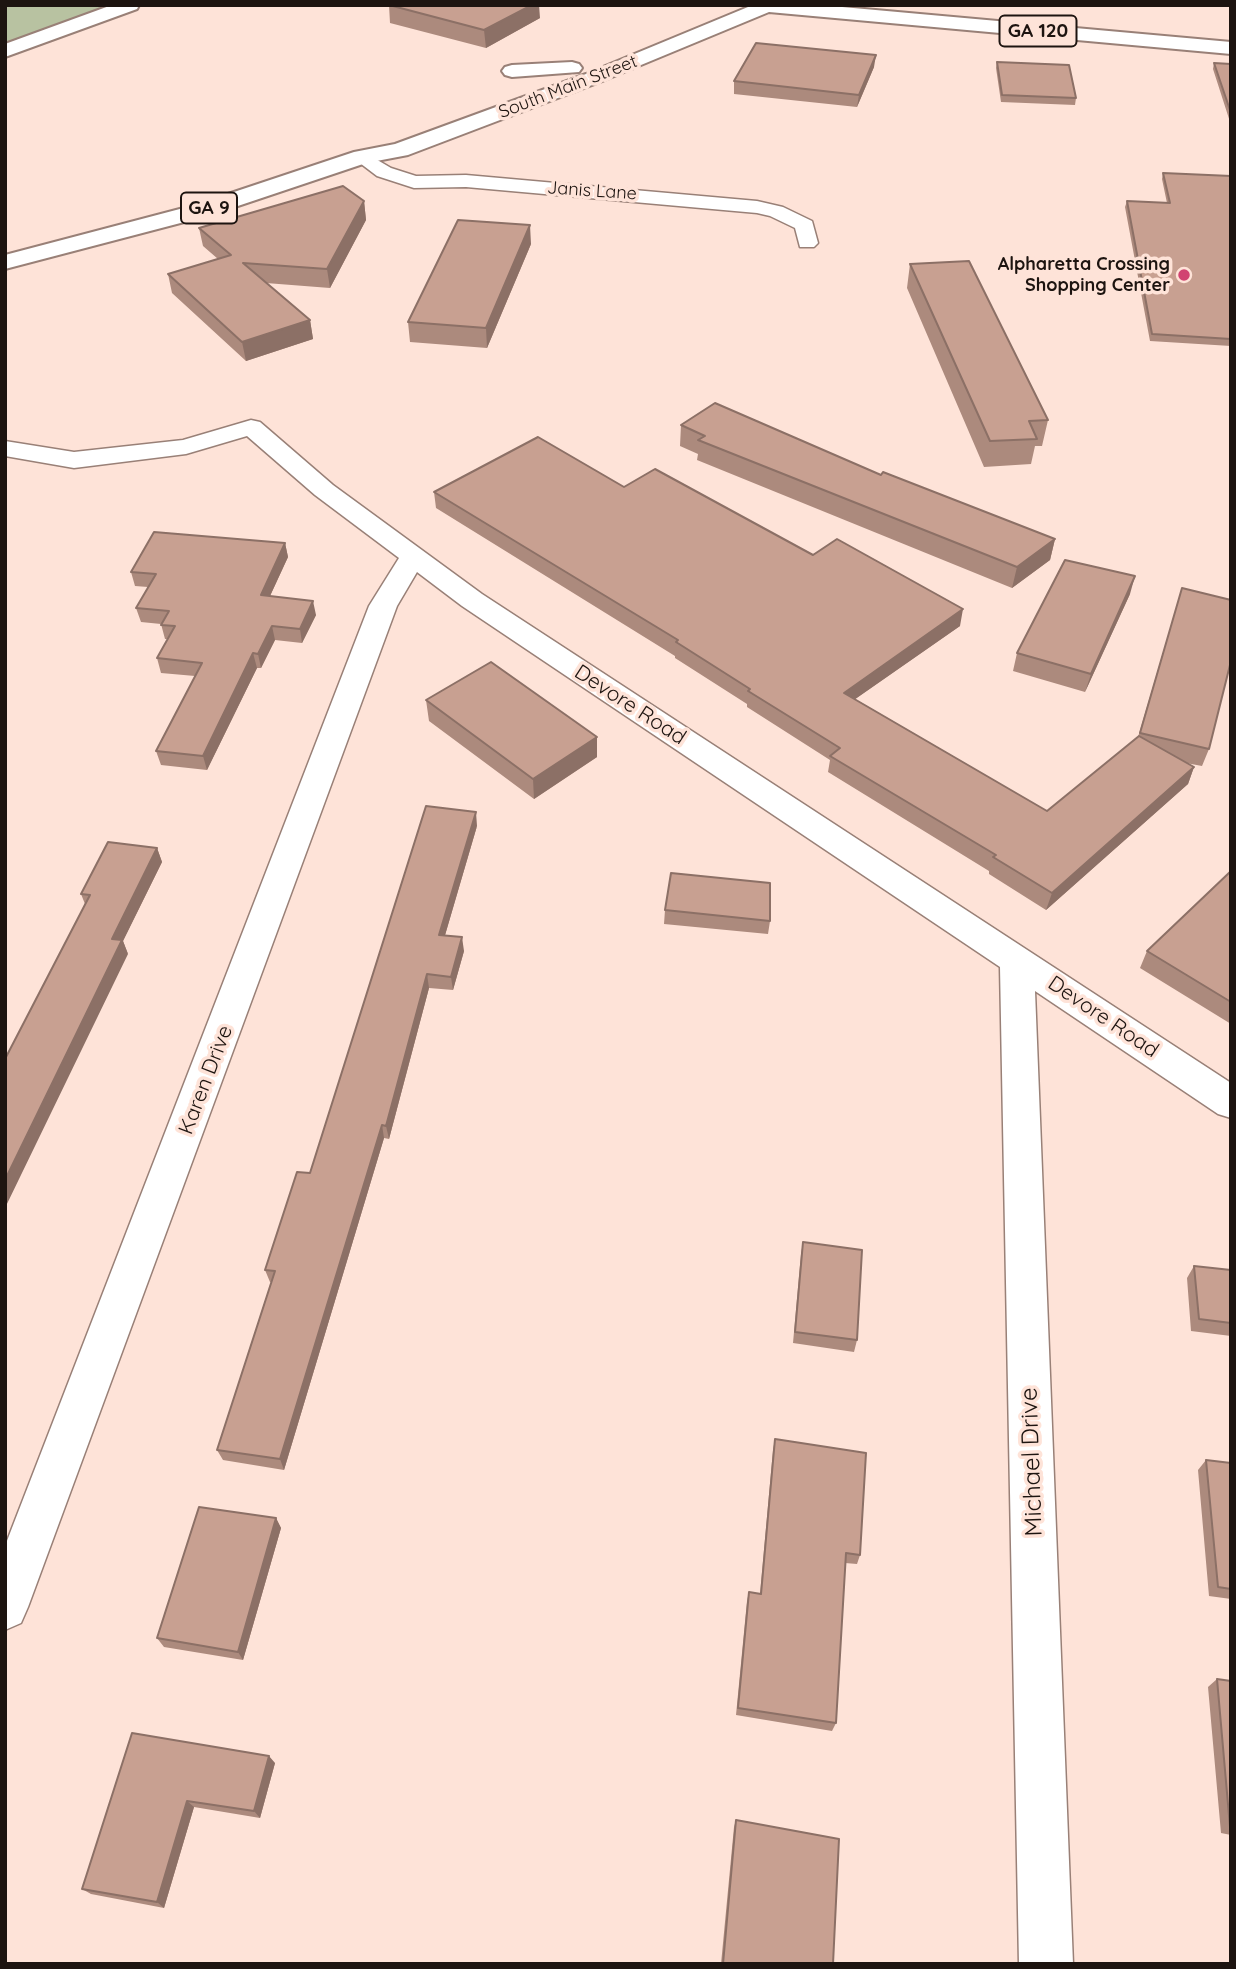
<!DOCTYPE html>
<html>
<head>
<meta charset="utf-8">
<style>
	body { margin:0 }
	#map { position:relative; width:1236px; height:1969px; overflow:hidden; background:#fee3d8; font-family:Quicksand,sans-serif }
	canvas { display:block }
	.frame { position:absolute; inset:0; border:7px solid #1d1410; pointer-events:none }
</style>
</head>
<body>
<div id="map">
<canvas width="1236" height="1969"></canvas>
<div class="frame"></div>
</div>
<script>
const c = document.querySelector('canvas').getContext('2d');
c.lineJoin = 'round';
function paint(path, color) { c.fillStyle = color; c.fill(path, 'evenodd'); }
function strokePath(path, color, width, dash) { c.strokeStyle = color; c.lineWidth = width; c.lineCap = dash ? 'butt' : 'round'; c.setLineDash(dash || []); c.stroke(path); }
function drawText(font, color, halo, rows, align = 'center') {
  c.font = font + ' Quicksand,sans-serif'; c.lineWidth = 7; c.setLineDash([]); c.textBaseline = 'middle'; c.strokeStyle = halo; c.fillStyle = color; for (const [text, x, y, turn = 0] of rows) {
    c.save(); c.translate(x, y); c.rotate((+turn || 0) * Math.PI / 180); c.textAlign = isNaN(turn) ? turn : align; if (halo) c.strokeText(text, 0, 0); c.fillText(text, 0, 0); c.restore();
  }
}
paint(new Path2D(`
	M5 5H114L5 47Z`), '#b8c2a1');
const street = new Path2D(`
	M362 151 391 168 416 176 466 175 757 201 783 207 812 221 818 243 814 247H800L795 228 770 216 757 213 466 187 414 188 377 176 352 157 355 153Z
	M251 420 260 422 333 485 482 594 1231 1083V1118L1218 1114 1035 991 1073 1964H1019L1000 967 462 606 417 572 397 606 28 1607 21 1623 5 1630V1546L369 606 399 558 315 495 247 436 186 454 74 468 5 456V441L74 452 183 440Z`);
const secondary = new Path2D(`
	M112 5H139L137 9 5 57V44Z`);
const highway = new Path2D(`
	M747 5H820L1231 42V54L769 12 600 82 408 155 366 163 211 215 5 269V255L195 205 354 152 395 144 586 74 748 7Z
	M572 62 579 64 582 68 579 72 512 77 505 75 502 71 505 67 512 65Z`);
strokePath(street, '#998077', 3);
strokePath(secondary, '#998077', 4);
strokePath(highway, '#998077', 4);
paint(street, '#fff');
paint(secondary, '#fff');
paint(highway, '#fff');
paint(new Path2D(`
	M389 5 540 18 486 48 390 23Z
	M997 62 1076 98 1075 105 1001 102 996 68Z
	M1214 63 1231 64V125L1213 69Z
	M874 67 857 107 734 94V81Z
	M1163 173 1231 176V346L1150 341 1125 207 1127 201 1167 203 1162 179Z
	M364 201 366 220 330 288 266 283 310 320 313 339 246 361 172 293 168 274 218 259 203 246 199 228Z
	M531 244 487 348 410 342 408 322Z
	M910 264 1048 420 1042 446H1035L1031 464 984 467 907 288Z
	M681 425 881 475 1055 539 1050 560 1012 588 697 460 698 454 680 446Z
	M624 487 813 555 960 626 855 699 1047 811 1138 737 1182 588 1209 749 1202 766 1186 763 1194 767 1188 784 1046 910 989 874V871L828 772 830 760 747 707V704L675 658V656L436 508 434 492Z
	M285 543 288 557 270 596 316 615 302 643 275 640 261 668H257L207 770 161 765 156 751 195 676 161 673 157 658 168 639H165L161 624 141 622 136 608 148 587 135 586 131 572Z
	M1130 594 1085 692 1013 671 1017 653Z
	M426 700 597 737V757L534 799 429 721Z
	M477 826 445 935 464 951 453 990 429 988 389 1139 384 1138 284 1470 223 1460 217 1450 271 1282H270L265 1270 310 1173Z
	M157 848 162 862 123 941 128 954 85 904 81 894Z
	M1231 871V1024L1140 968 1147 951Z
	M665 910 770 921 768 934 664 924Z
	M803 1242 857 1340 854 1352 793 1343 801 1254Z
	M1194 1266 1231 1270V1336L1191 1331 1187 1278Z
	M775 1439 860 1555 857 1564 845 1563 836 1723 832 1731 736 1715 747 1601 749 1592 760 1594 773 1450Z
	M1206 1460 1231 1463V1599L1209 1596 1198 1470Z
	M276 1518 281 1528 243 1660 164 1647 157 1638Z
	M1217 1679 1231 1681V1835L1221 1833 1208 1687Z
	M132 1733 275 1763 260 1818 194 1807 164 1908 91 1894 82 1889Z
	M736 1820 833 1964H721L734 1827Z`), '#ac8a7d');
paint(new Path2D(`
	M532 5H539L540 18 486 48 484 30Z
	M876 55 874 67 857 107 859 95Z
	M364 201 366 220 330 288 327 269Z
	M530 225 531 244 487 348 486 328Z
	M310 320 313 339 246 361 242 342Z
	M1055 539 1050 560 1012 588 1017 567Z
	M285 543 288 557 264 609 261 595Z
	M1135 576 1130 594 1085 692 1091 674Z
	M313 601 316 615 302 643 300 629Z
	M963 609 960 626 841 709 844 693Z
	M272 626 275 640 261 668 258 654Z
	M253 653 257 668 207 770 203 756Z
	M597 737V757L534 799 533 779Z
	M1194 767 1188 784 1046 910 1052 893Z
	M476 812 477 826 441 949 439 935Z
	M157 848 162 862 123 941 128 954 5 1208V1180L112 939Z
	M462 937 464 951 453 990 451 977Z
	M427 974 429 988 389 1139 386 1126Z
	M382 1125 384 1138 284 1470 280 1459Z
	M276 1518 281 1528 243 1660 238 1652Z
	M269 1756 275 1763 260 1818 254 1811Z
	M187 1801 194 1807 164 1908 157 1902Z`), '#8c7066');
const building = new Path2D(`
	M389 5H532L484 30Z
	M756 43 876 55 859 95 734 81Z
	M997 62 1069 65 1076 98 1002 95Z
	M1214 63 1231 64V113Z
	M1163 173 1231 176V339L1152 334 1127 201 1170 203Z
	M343 186 364 201 327 269 243 263 310 320 242 342 168 274 231 255 199 228Z
	M458 220 530 225 486 328 408 322Z
	M969 261 1048 420 1029 421 1037 439 990 441 910 264Z
	M715 403 881 475 883 472 1055 539 1017 567 698 440 705 436 681 425Z
	M538 437 624 487 655 469 813 555 837 539 963 609 844 693 1047 811 1139 736 1194 767 1052 893 993 857 996 855 830 756 840 748 748 691 750 689 676 642 678 640 434 492Z
	M154 532 285 543 261 595 313 601 300 629 272 626 258 654 253 653 203 756 156 751 202 663 157 658 175 626 161 625 169 611 136 608 156 574 131 572Z
	M1065 560 1135 576 1091 674 1017 653Z
	M1182 588 1231 600V661L1209 749 1140 733Z
	M491 662 597 737 533 779 426 700Z
	M426 806 476 812 439 935 462 937 451 977 427 974 386 1126 382 1125 280 1459 217 1450 275 1271 265 1270 297 1172 310 1173Z
	M108 842 157 848 112 939 122 940 5 1180V1059L90 895 81 894Z
	M1231 871V1002L1147 951Z
	M671 873 770 883V921L665 910Z
	M803 1242 862 1250 857 1340 795 1332Z
	M1194 1266 1231 1270V1323L1199 1319Z
	M775 1439 866 1453 860 1555 846 1553 836 1723 738 1708 749 1592 761 1594Z
	M1206 1460 1231 1463V1589L1218 1587Z
	M199 1507 276 1518 238 1652 157 1638Z
	M1217 1679 1231 1681V1827H1230Z
	M132 1733 269 1756 254 1811 187 1801 157 1902 82 1889Z
	M736 1820 839 1839 833 1964H723Z`);
paint(building, '#c8a091');
strokePath(building, '#8c7066', 2);
for (const [x, y, r, color] of [
	[1184,275,7,"#d14471"]
]) { const dot = new Path2D(); dot.arc(x, y, r, 0, 2 * Math.PI); c.fillStyle = color; c.fill(dot); strokePath(dot, '#fee3d8', 2.5); }
drawText('18px', '#1d1410', '#fee3d8', [
	["South Main Street",568,87,-21],
	["Janis Lane",592,191,4]
]);
drawText('bold 18px', '#1d1410', '#fee3d8', [
	["Alpharetta Crossing",1170,265],
	["Shopping Center",1170,286]
], 'right');
for (const [x, y, w] of [
	[1038,31,77],
	[209,208,56]
]) { const box = new Path2D(); box.roundRect(x - w / 2, y - 15.5, w, 31, 5); c.fillStyle = '#fee3d8'; c.fill(box); strokePath(box, '#1d1410', 2); }
drawText('bold 19px', '#1d1410', null, [
	["GA 120",1038,31],
	["GA 9",209,208]
]);
drawText('21px', '#1d1410', '#fee3d8', [
	["Devore Road",630,705,33],
	["Devore Road",1103,1017,34],
	["Karen Drive",206,1080,-69]
]);
drawText('24px', '#1d1410', '#fee3d8', [
	["Michael Drive",1032,1462,-92]
]);
</script>
</body>
</html>
